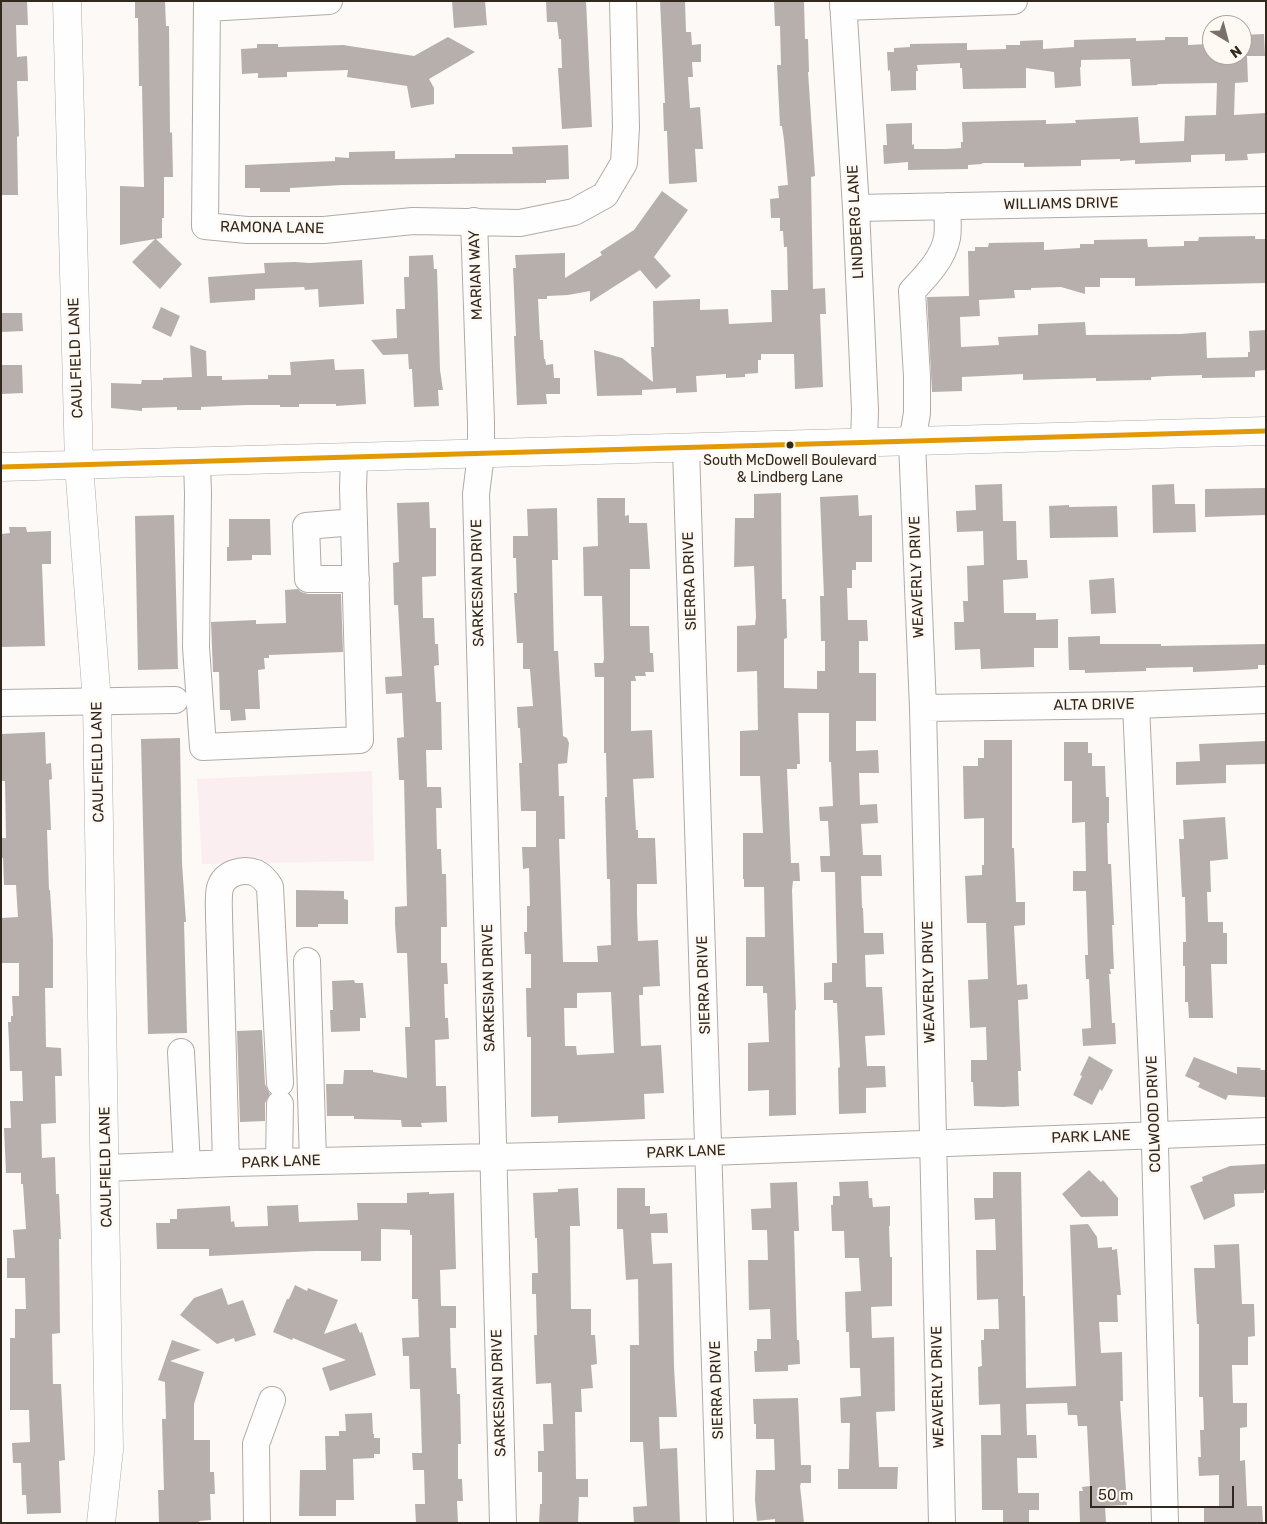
<!DOCTYPE html>
<html>
<head>
<meta charset="utf-8">
<style>
	body { margin:0 }
	#map { position:relative; width:1267px; height:1524px; overflow:hidden; background:#fcf9f6; font-family:Rubik,sans-serif }
	canvas { display:block }
	.frame { position:absolute; inset:0; border:2px solid #33281d; pointer-events:none }
	.north { position:absolute; left:1202px; top:15px; width:50px; height:50px; box-sizing:border-box; background:#fff9f3; border:1px solid #ada59d; border-radius:50%; rotate:143deg; font-size:14px; font-weight:700; line-height:20px; text-align:center; color:#33281d }
	.north::after { content:''; display:block; margin:auto; width:18px; height:22px; background:#797169; clip-path:polygon(50% 0,100% 100%,50% 72%,0 100%) }
	.scale { position:absolute; left:1090px; top:1486px; width:144px; height:22px; box-sizing:border-box; border:2px solid #33281d; border-top:0; padding-left:6px; font-size:15px; line-height:18px; white-space:nowrap; color:#33281d; -webkit-text-stroke:4px #fff9f3; paint-order:stroke }
</style>
</head>
<body>
<div id="map">
<canvas width="1267" height="1524"></canvas>
<div class="frame"></div>
<div class="north">N</div>
<div class="scale">50 m</div>
</div>
<script>
const c = document.querySelector('canvas').getContext('2d');
c.lineJoin = 'round';
function paint(path, color) { c.fillStyle = color; c.fill(path, 'evenodd'); }
function strokePath(path, color, width, dash) { c.strokeStyle = color; c.lineWidth = width; c.lineCap = dash ? 'butt' : 'round'; c.setLineDash(dash || []); c.stroke(path); }
function drawText(font, color, halo, rows, align = 'center') {
  c.font = font + ' Rubik,sans-serif'; c.lineWidth = 5; c.setLineDash([]); c.textBaseline = 'middle'; c.strokeStyle = halo; c.fillStyle = color; for (const [text, x, y, turn = 0] of rows) {
    c.save(); c.translate(x, y); c.rotate((+turn || 0) * Math.PI / 180); c.textAlign = isNaN(turn) ? turn : align; if (halo) c.strokeText(text, 0, 0); c.fillText(text, 0, 0); c.restore();
  }
}
paint(new Path2D(`
	M372 771 374 861 202 864 197 779Z`), '#fbeef0');
paint(new Path2D(`
	M1 1H27L28 25H16L17 57 27 56 28 81H17L19 136 17 137 18 195H1Z
	M135 1H165L166 26H169L170 133 172 132 173 177H164V218H162V238L156 239 182 264 160 289 132 262 155 239 120 245V186L144 187 142 86H139L138 18H135Z
	M452 1H485L487 25 454 28Z
	M546 1H586L592 127 562 129 558 68H562L561 39H559L557 22H547Z
	M660 1H685L686 32H691L692 45 701 44V62H692L693 77H688L690 108 700 107 703 149H695L697 182 669 184 667 131H664L663 103H665Z
	M774 1H804L805 39H808L809 72H808L815 176 811 177 813 289 825 288 826 314H820L823 387 795 389 794 354H761V360H758V373L745 374V377L726 378V374L696 376 697 392 676 393V388L642 390V395L597 396 594 350 622 358 653 382 651 347H654L653 301 700 299V310L728 309 729 324 772 322 771 290H788L787 247H784L783 231H780V218H771L770 199 779 198 778 186 788 185 784 140 782 126H780L777 65H781L780 26H775Z
	M1264 34 1265 56H1247L1248 82 1235 83 1234 115 1266 113V153L1247 154 1248 160 1225 161V154L1191 155V162L1135 164V160L1120 161V159L1081 160V166L1024 167V163H982V164L968 165V169L908 170V162L884 164 883 145H887L886 124 912 123V145L914 144V149H946L961 148V142H963L962 122 1046 120V124L1076 123 1075 120 1138 117 1140 143 1184 141 1185 116 1216 115 1217 83 1157 84 1158 85 1132 86 1130 59 1081 60V67H1080L1081 86 1055 88 1054 72 1026 68V88L963 89 962 68H960V63L917 65 918 71H916V90L891 91 890 70 888 71 887 52H894V48L910 47V44L967 43V50L1006 49V45H1020V41L1043 40V49L1074 47V40L1136 38V41L1165 40V37H1188V45L1208 44V54H1212V55H1242V35Z
	M448 37 475 52 429 79 434 88V104L411 108 407 86 347 77 348 70 287 72V77L258 78V73L242 74 241 49 257 48V44H278V47L343 45 414 56Z
	M568 145 569 179 546 180V183L342 185 290 188V192H260V188H245V165L335 161V157L349 158V152L395 151V159L455 158V154H513L512 147Z
	M662 191 688 210 654 257 671 276 656 289 640 270 590 302V291L568 295 547 296V299H538L540 340H543L544 359H545L546 365 553 364 554 378H560V394H546L547 404 517 405 514 336H516L513 268H516L515 255 565 253V278L602 255 600 252 634 230Z
	M1255 236V239H1266V283L1135 286V278H1100V287H1085V294L1061 287 1031 288V290H1014L1015 298 979 300 980 316 960 317 961 347 999 345 998 337 1038 335V324L1085 322 1086 335 1181 334 1206 332 1207 358 1248 357V352H1250L1249 331 1266 330V370L1255 371V377L1202 378V375L1166 376 1151 377V380L1096 381V378L1023 380V374L962 377V391L932 392 927 297 969 296 968 251H975V247H988L989 243 1044 242V250L1080 248V244H1094V240L1147 239 1148 247 1184 246V241H1198L1199 237Z
	M433 255 434 269H437L440 370 443 390H438L439 406 414 407 412 369H409L408 354 383 355 371 340 397 338 396 309H405L404 277H409V256Z
	M362 260 364 304 319 307 318 289 305 290 304 287 255 289V300L210 303 208 277 265 273 264 263 295 262 309 263Z
	M161 307 180 316 171 337 152 328Z
	M1 313H22L23 331 1 332Z
	M190 345 206 351 207 376H222V380L268 379V375H291L290 362 334 359 335 370 364 369 366 404 336 406V404H299V407H280V405H246L201 407V410H177V407L142 408V411L111 408V383L141 384 142 380H163V378L192 377Z
	M1 365H22L23 393 1 394Z
	M1002 484 1003 521H1016L1017 560H1027L1028 578 1003 580 1004 613H1036V620L1058 619V648H1034V667L981 669 980 649 955 650 954 622H964L963 601H968L967 566 984 565 983 531 957 532 956 511 976 510 975 485Z
	M1174 484 1175 504H1195L1196 532 1153 533 1152 485Z
	M1266 488V515L1205 517V489Z
	M781 493 782 599H786L787 638 784 639V688L817 689V671H825V641H821L820 596H824L820 497 858 495 859 516 872 515V562H856V570H852V588H847L848 620H867L868 641H859V673H876V721H856V751L878 750 879 773H859L860 805 877 804 878 823 861 824 863 855H881L882 876H861L862 908H863L864 933H883L884 954 865 955 866 987H882L885 1035 865 1036 867 1066H885L886 1087 866 1088V1113L839 1114 838 1068 840 1067 837 1003H833V1000H824V983L832 982V963H837L835 872H821L820 856H830L828 821H820L819 807 833 806 831 762H829V713H798L800 764H797V769H787L791 863H799L800 881H793L792 890 796 1010H795L796 1115 769 1116V1090L748 1091V1043L769 1042 767 993H763V986H746V937H765L764 887H744V879H743V833H763L760 776H740V731L758 730 757 671 737 672V626L755 625 756 617 754 566 734 567 735 518H754V494Z
	M597 498H625V516L629 515V523H647L650 569H630V626H649L650 653H653L654 672H645L646 676H635L636 681H631V731L652 730 654 778 633 779 636 830H638V838H655L657 884H637V915L638 941 658 940 660 986 643 987V995H639L641 1046 661 1045 664 1093 644 1094 645 1119 558 1123V1116L531 1117V1037H527L526 988H531V954H525L524 932H527V906H530L529 868 523 869 522 847H536V811H521L519 763H522L520 728H518L517 707 533 706 530 669H523V643H517L514 593H517L516 558H513V536H528L527 509 557 508 558 560H552L554 651H558L563 736 567 738 569 743 567 763 558 764 559 796H564L565 839H559L563 962H598L597 946 611 945 610 879H607L605 797H607L606 753H604V677H595L594 663H603L604 659 602 596H584L583 547 598 546ZM611 992 614 1053 577 1055 576 1046H565L564 1008H577V993Z
	M429 502 430 528H436V576L422 577 423 618H434L435 644H438L439 665 434 666 436 702H441L442 750H426L427 787H441L442 808H436L437 849H441L442 874H446L447 927H441V963H447L448 984H444L445 1018H448L449 1039 435 1040 436 1086H446L447 1122 421 1123 422 1127H402L401 1120 354 1119V1116H327L326 1084H343L344 1070H373V1072L407 1078 405 1027H410L407 953H397L395 924V907L407 906 404 780H399L397 738 404 737 402 693 386 694 385 677 402 676 398 605H394L393 563 399 562 397 503Z
	M1069 505V507L1117 506 1118 537 1050 538 1049 506Z
	M174 515 178 669 138 670 135 516Z
	M229 519H270L271 555H252V560L227 561V547H229Z
	M9 527H26L27 532 51 531V564H42L45 646 1 647V534L10 533Z
	M1114 578 1116 613 1091 614 1089 580Z
	M298 589 301 592 308 594H341L343 652 269 655V658H264L265 669 258 670 260 709H245L246 720 231 721 230 710H220L219 672H213L211 622 256 620V624L286 623 285 590Z
	M1100 636V644H1161V646L1266 644V665H1258V669L1218 671 1193 672V667L1146 668V671L1085 673V670H1069L1068 637Z
	M45 732 46 764 51 763 52 779 49 780 51 830H47L49 890H50L53 940V988H45L46 1047 61 1048 62 1076H55L56 1123 41 1124 42 1158 55 1157 56 1194H59L61 1239H59L60 1333 52 1334 53 1384H61L65 1460 59 1461 61 1513 27 1514 26 1495H22L21 1463H13L12 1443 30 1442 29 1410H10V1338H15V1309H26L25 1278H7V1258H15L13 1230 26 1229 23 1184H21V1173H6L4 1128H11L10 1101H23L22 1071H10L9 1042 8 1022H11V1016H13L12 996H19V963H1V918L18 917 16 885H4L3 858H1V838H6L5 781H1V734Z
	M180 738 182 863 186 922H184L187 1033 148 1034 141 739Z
	M984 740H1012V848H1014L1016 902H1025V925L1014 926 1017 985 1027 984 1028 999 1018 1000 1021 1071H1018L1019 1106 1003 1107 974 1106 973 1082H971V1060H987L986 1027 970 1028 968 980 988 979 986 923H967L965 876 982 875V865H984V818L964 819 963 766H978V758H984Z
	M1266 741V764L1226 765V783L1176 785V762L1200 761 1199 744Z
	M1064 742H1088V753H1092V766H1105L1106 797H1109V823H1107L1108 864H1111L1114 925H1112L1114 969H1110L1111 974H1109L1112 1023H1115L1116 1044 1083 1046 1082 1029 1091 1028 1089 979H1086L1085 955H1088L1086 891H1073V871H1086L1085 822 1072 823V781H1064Z
	M1225 817 1228 859 1210 861 1211 892H1207L1208 922H1223V933H1227V964H1211L1213 1018H1189L1188 1002H1185V966H1183V942H1186L1185 897H1182L1179 839H1184L1183 820Z
	M296 890 344 891V899L348 900V924H318V927H296Z
	M354 980 355 983H363L366 1018H360V1031L331 1032 330 1010H333L332 981Z
	M262 1030 265 1084 270 1094 265 1103V1121L240 1122 237 1031Z
	M1089 1056 1113 1070 1102 1091 1100 1089 1092 1105 1073 1095 1082 1076 1080 1075Z
	M1194 1057 1237 1074V1067L1261 1068 1260 1070H1266L1265 1097 1228 1095 1226 1100 1198 1087 1200 1083 1185 1076Z
	M1266 1164V1190H1264V1193L1234 1194 1235 1206 1204 1220 1190 1186 1203 1181 1202 1177 1230 1166Z
	M1089 1170 1101 1182 1103 1180 1118 1198V1216L1081 1217 1062 1194Z
	M993 1172H1021L1023 1283V1296H1025L1026 1388 1076 1386 1070 1225 1088 1224 1097 1237 1098 1248 1112 1247V1250L1117 1249 1121 1295H1117L1118 1322H1099L1101 1353 1122 1352 1123 1401H1120L1127 1505 1105 1506 1106 1523H1080L1079 1491H1083L1082 1487 1090 1486 1087 1426H1078L1077 1415H1068L1067 1403 1026 1404 1027 1435H1036L1037 1458H1017L1018 1493H1039V1510H1029V1523H1003V1510H982L981 1435H1001L1000 1404 979 1405 978 1367 982 1366 981 1340H984V1329H999L998 1299 977 1300 976 1250H996L995 1219 975 1220 974 1198H993Z
	M868 1181 869 1198H872L873 1207 890 1206V1226H889L890 1257H892V1306L871 1307 872 1338 894 1337 895 1411 876 1412 879 1467H898L897 1489H838V1469H849L850 1423H841L840 1398 861 1396 860 1368H850L849 1332H846L845 1292 861 1291 859 1258H845L844 1231H832L831 1205H833V1196H840L839 1182Z
	M797 1182 799 1231H794L797 1340H799L800 1364 788 1365V1371L755 1372 754 1351H757V1339H771L770 1309 749 1310 748 1260H768L767 1230H752L751 1209 771 1208 770 1183Z
	M578 1188 580 1226H570L571 1309H591V1335H595L597 1364 591 1365 593 1388 581 1389 582 1412H575L576 1479H588V1497H579L578 1523H539L540 1504H542V1472H538V1451H544L543 1424H553L551 1383 536 1384 534 1335H537L536 1294H532V1273H538L537 1238H535L533 1193 558 1192V1189Z
	M617 1188H645V1206H650V1214L667 1213 668 1233H651L653 1264 672 1263 674 1367 677 1417H659L660 1449 677 1448 680 1523H634L633 1507 647 1506 643 1442H630V1345H639L638 1279 626 1280 623 1229H617Z
	M429 1192V1194L454 1193 456 1269 440 1270 441 1306H456V1328H450L451 1368H456L457 1394H460L461 1444H458V1479H462L463 1501H457L458 1523H416L415 1504H425L424 1470H413L412 1453H422L420 1389H410L409 1356H403L402 1338 419 1337 418 1299H412V1235H410V1230L381 1229V1261H361V1251H315L209 1256V1249H157L156 1223H170V1219H177V1209L230 1206 231 1222 234 1221 235 1227 268 1226 267 1206 298 1205 299 1222 358 1220 357 1203H407V1193Z
	M1239 1244 1242 1304H1254L1255 1336 1248 1337V1365H1232L1233 1403H1247V1427L1240 1428V1461L1245 1460 1247 1506H1262L1263 1523H1204V1508H1219V1475L1199 1476 1198 1457H1201L1200 1430H1204L1203 1397H1199V1324H1197L1194 1268H1215L1214 1245Z
	M295 1285 307 1291 308 1288 338 1300 324 1334 356 1323 360 1333 362 1332 376 1375 330 1391 322 1368 346 1360 293 1338 292 1340 273 1332 287 1299H289Z
	M222 1288 228 1305 243 1300 256 1335 235 1342 234 1338 217 1344 180 1315 194 1298Z
	M172 1340 201 1350 170 1361 204 1372 194 1404V1440H210V1472H214L215 1494H210L211 1520 199 1521V1523H159L158 1490H164L162 1419H166L165 1382 158 1380Z
	M798 1398 801 1465H811V1483H801L800 1486 804 1523H775V1519L757 1521 755 1500 756 1470H775L774 1439H756V1424H754L753 1399Z
	M372 1413 373 1434H374V1438H380V1454H374V1458L353 1459 354 1500H336V1516H299L300 1470H326L325 1436H339V1431H346L345 1414Z`), '#b7afac');
const minor = new Path2D(`
	M207 1 205 226 247 230H324L413 221 520 223 574 212 605 195 624 163 626 127 623 1
	M843 1 856 208 865 410 864 443
	M843 7 1014 1
	M207 8 329 1
	M856 208 1266 200
	M474 221 481 422V454L476 494 503 1523
	M686 448 720 1523
	M197 462 198 493 196 647 203 747 360 740 353 488 354 458
	M354 522 306 526 308 579H356
	M1 703 175 700
	M1136 705 1154 1108 1165 1523
	M923 708 1136 705 1266 700
	M307 961 313 1161
	M181 1052 187 1165
	M279 1162 280 1104
	M226 1163 219 916C219 907 218 896 220 888 224 873 243 868 256 873 262 876 267 882 270 887L280 1083
	M106 1168 231 1163 710 1152 1266 1131
	M257 1523 256 1444 272 1400
	M942 1523 923 708 912 442 917 413V377L912 291C926 276 943 259 947 238 949 228 947 216 947 206`);
const major = new Path2D(`
	M67 1 79 465 97 702 109 1450 101 1523
	M1 467 1266 431`);
strokePath(minor, '#b1aba5', 28);
strokePath(major, '#b1aba5', 29);
strokePath(minor, '#fffefe', 26);
strokePath(major, '#fffefe', 28);
strokePath(new Path2D(`
	M1 467 1266 431`), '#e39903', 5);
for (const [x, y, r, color] of [
	[790,445,4.5,"#33281d"]
]) { const dot = new Path2D(); dot.arc(x, y, r, 0, 2 * Math.PI); c.fillStyle = color; c.fill(dot); strokePath(dot, '#fff9f3', 2); }
drawText('14px', '#33281d', '#fff9f3', [
	["South McDowell Boulevard",790,461],
	["& Lindberg Lane",790,478]
]);
drawText('15px', '#33281d', '#fff9f3', [
	["WILLIAMS DRIVE",1061,204,-1],
	["LINDBERG LANE",856,222,-93],
	["RAMONA LANE",272,228,1],
	["MARIAN WAY",476,275,-92],
	["CAULFIELD LANE",76,358,-92],
	["WEAVERLY DRIVE",917,577,-92],
	["SIERRA DRIVE",690,581,-92],
	["SARKESIAN DRIVE",478,583,-91],
	["ALTA DRIVE",1094,705,-1],
	["CAULFIELD LANE",98,762,-91],
	["WEAVERLY DRIVE",929,982,-91],
	["SIERRA DRIVE",704,985,-92],
	["SARKESIAN DRIVE",489,988,-91],
	["COLWOOD DRIVE",1154,1114,-92],
	["PARK LANE",1091,1137,-2],
	["PARK LANE",686,1152,-2],
	["PARK LANE",281,1162,-2],
	["CAULFIELD LANE",106,1167,-91],
	["WEAVERLY DRIVE",938,1387,-91],
	["SIERRA DRIVE",717,1390,-92],
	["SARKESIAN DRIVE",499,1393,-92]
]);
</script>
</body>
</html>
